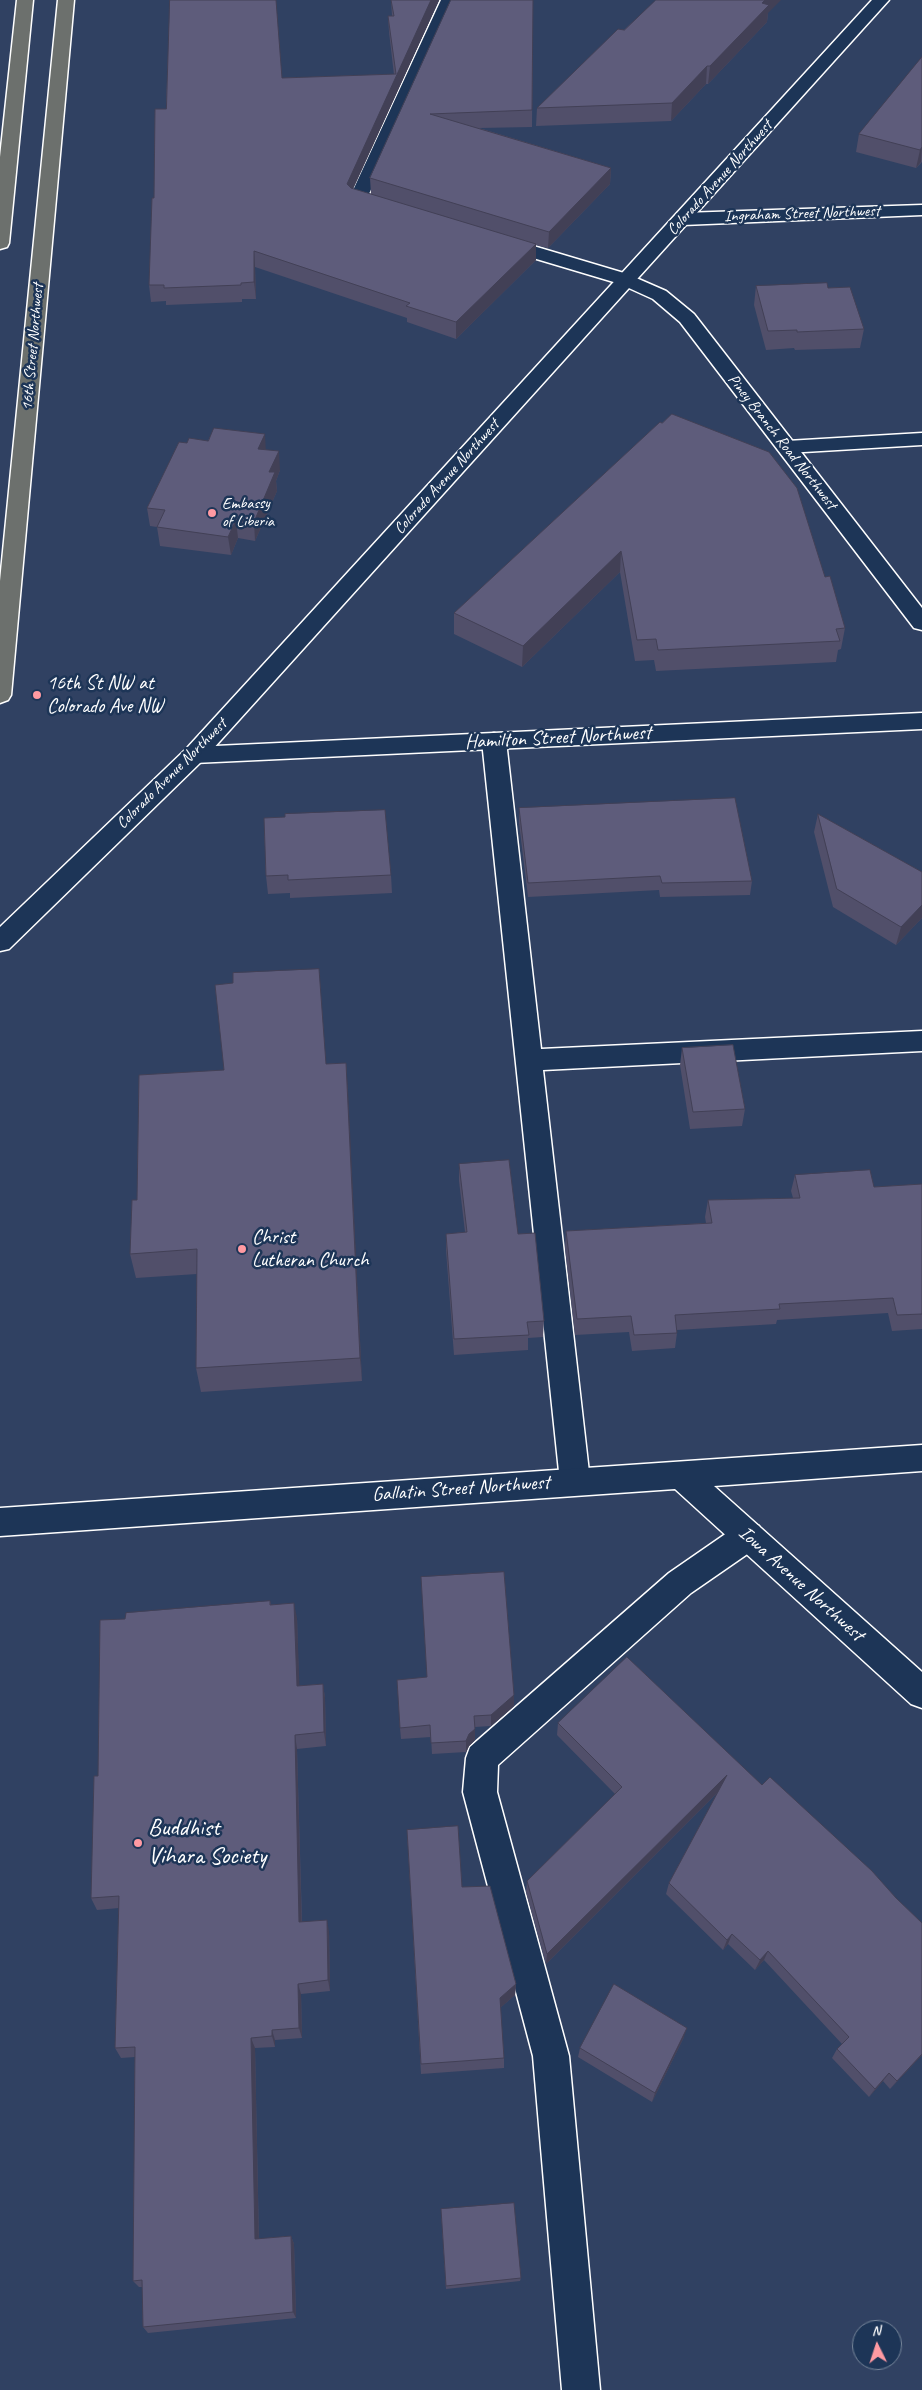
<!DOCTYPE html>
<html>
<head>
<meta charset="utf-8">
<style>
	body { margin:0 }
	#map { position:relative; width:922px; height:2390px; overflow:hidden; background:#304162; font-family:Caveat,sans-serif }
	canvas { display:block }
	.north { position:absolute; left:852px; top:2320px; width:50px; height:50px; box-sizing:border-box; background:#1d3557; border:1px solid #77869a; border-radius:50%; rotate:356deg; font-size:14px; font-weight:700; line-height:20px; text-align:center; color:#fff }
	.north::after { content:''; display:block; margin:auto; width:18px; height:22px; background:#ff9aa2; clip-path:polygon(50% 0,100% 100%,50% 72%,0 100%) }
</style>
</head>
<body>
<div id="map">
<canvas width="922" height="2390"></canvas>
<div class="north">N</div>
</div>
<script>
const c = document.querySelector('canvas').getContext('2d');
c.lineJoin = 'round';
function strokePath(path, color, width, dash) { c.strokeStyle = color; c.lineWidth = width; c.lineCap = dash ? 'butt' : 'round'; c.setLineDash(dash || []); c.stroke(path); }
function paint(path, color) { c.fillStyle = color; c.fill(path, 'evenodd'); }
function drawText(font, color, halo, rows, align = 'center') {
  c.font = font + ' Caveat,sans-serif'; c.lineWidth = 5; c.setLineDash([]); c.textBaseline = 'middle'; c.strokeStyle = halo; c.fillStyle = color; for (const [text, x, y, turn = 0] of rows) {
    c.save(); c.translate(x, y); c.rotate((+turn || 0) * Math.PI / 180); c.textAlign = isNaN(turn) ? turn : align; if (halo) c.strokeText(text, 0, 0); c.fillText(text, 0, 0); c.restore();
  }
}
const lane = new Path2D(`
	M441 0H457L368 196 393 203 396 207 393 211 387 212 352 203 349 199Z
	M500 236 634 276 636 280 634 284 627 286 493 246 491 242 493 238Z
	M922 433V445L787 453 780 451 777 447 780 443 787 441Z
	M494 733 502 735 506 741 541 1049 922 1031V1051L543 1070 590 1481 586 1491 575 1495 564 1491 560 1481 482 741 486 735Z
	M748 1522 759 1526 763 1536 759 1546 691 1593 498 1765 497 1792 569 2056 600 2390H562L533 2056 463 1792 466 1758 470 1747 669 1573 737 1526Z`);
const street = new Path2D(`
	M922 205V215L683 225 677 223 674 219 677 215 683 213Z
	M627 274 666 291 694 314 922 608V630L914 628 680 322 653 299 620 284 618 280 620 276Z
	M922 713V729L194 763 186 761 182 755 186 749 194 747Z
	M922 1445V1471L714 1486 922 1672V1708L911 1704 675 1489 0 1536V1508Z`);
const secondary = new Path2D(`
	M872 0H889L202 761 9 949 0 951V927L186 749Z`);
const primary = new Path2D(`
	M17 0H33L9 243 7 247 0 249V157Z
	M58 0H74L11 695 8 700 0 703V581Z`);
strokePath(lane, '#fff', 3);
strokePath(street, '#fff', 3);
strokePath(secondary, '#fff', 3);
strokePath(primary, '#fff', 3);
paint(lane, '#1d3557');
paint(street, '#1d3557');
paint(secondary, '#1d3557');
paint(primary, '#6c706d');
paint(new Path2D(`
	M391 0H439L353 189 371 194 370 178 533 0 532 127 479 128 611 168 610 184 548 248 536 245V260L456 339 407 322V318L255 267 256 299H242V302L166 305V301L151 302 149 285 154 198 166 109 282 78 394 75 389 32 388 16H392Z
	M768 13 767 22 708 84H706L671 121 536 126 537 108 624 30Z
	M922 57V162L916 168 856 152 859 134Z
	M756 286 828 288 864 329 860 348 795 350 794 348 766 350 754 305Z
	M660 422 825 577 845 628 841 649 838 650 836 662 656 671 654 660 635 661 620 572 522 667 454 634V613Z
	M266 450 280 470 276 481 277 491 255 541 238 538 231 555 160 546 157 527 150 526 147 508Z
	M519 808 752 881 750 895 660 897 659 890 528 897 519 823Z
	M818 814 922 872V918L896 945 833 907 814 832Z
	M264 818 391 875 392 893 290 898V893L268 894 266 876Z
	M682 1048 745 1109 742 1126 690 1129 680 1065Z
	M346 1063 362 1381 201 1392 196 1368 197 1274 136 1278 130 1254 137 1200 224 1070Z
	M459 1164 518 1234 544 1321 543 1337 528 1338V1350L454 1355 446 1250V1234L465 1232 459 1181Z
	M795 1175 874 1187 922 1184V1329L892 1331 888 1313 777 1320 776 1324 677 1330V1333L675 1348 632 1351 629 1332 575 1335 565 1248 566 1231 706 1223 705 1217 708 1200 793 1198 791 1191Z
	M270 1601 271 1605 297 1618 299 1686 323 1684 325 1698 326 1746 297 1749 302 1922 329 1931 330 1991 301 1994 302 2038 275 2040V2047L255 2048 259 2239 291 2236 294 2244 296 2318 148 2333 143 2327 142 2287H139L133 2281 135 2057 121 2058 115 2048 119 1908 97 1910 91 1898 98 1776 125 1619Z
	M514 1706 491 1726 475 1727V1740L469 1746 466 1752 432 1754 431 1737 401 1739 400 1728Z
	M558 1723 762 1785 896 1898 922 1923V2055L890 2089 883 2081 869 2097 832 2058 837 2049 842 2044 764 1960 755 1970 728 1944 723 1950 666 1894 669 1883 718 1792 546 1964 526 1892 527 1881 615 1794 557 1735Z
	M407 1830 462 1887 516 1984 515 1995 500 2008 504 2058V2068L421 2074Z
	M684 2037 652 2102 578 2057 580 2048Z
	M441 2209 521 2278 520 2281 446 2289Z`), '#514f6a');
paint(new Path2D(`
	M431 0H439L348 200 347 184Z
	M765 0H781L768 13 767 22 708 84 710 66Z
	M707 66 706 84 671 121 672 103Z
	M922 147 921 162 916 168 920 150Z
	M611 168 610 184 548 248 549 232Z
	M536 244V260L456 339V322Z
	M254 251 255 267 256 299 254 282Z
	M265 434 266 453 258 449Z
	M279 451 280 470 276 481 277 491 255 541 254 522 269 472Z
	M236 520 238 538 231 555 228 537Z
	M621 551 620 572 522 667 523 646Z
	M922 905V918L896 945 901 927Z
	M346 1063 348 1089 362 1381 360 1358Z
	M294 1603 297 1618 300 1700 297 1686Z
	M323 1684 325 1698 326 1746 324 1732Z
	M514 1695V1706L491 1726V1715Z
	M475 1729V1740L469 1746 466 1752V1741L469 1734Z
	M295 1735 297 1749 302 1934 299 1922Z
	M727 1775 724 1786 546 1964 547 1954Z
	M327 1920 329 1931 330 1991 328 1980Z
	M732 1934 728 1944 723 1950 727 1940Z
	M768 1951 764 1960 755 1970 760 1960Z
	M298 1984 301 1994 302 2038 299 2028Z
	M516 1984 515 1995 499 2009 500 1998Z
	M687 2028 684 2037 652 2102 655 2093Z
	M272 2030 275 2040V2047L272 2036Z
	M251 2038 255 2048 259 2246 255 2239Z
	M922 2054V2055L890 2089 897 2081Z
	M889 2073 883 2081 869 2097 875 2089Z
	M291 2236 294 2244 296 2318 293 2312Z`), '#424056');
const building = new Path2D(`
	M170 0H276L282 78 396 74 388 16H394L391 0H431L347 184 351 188 536 244 456 322 406 306 410 303 254 251V282L241 283V285L164 288V285H149L152 198H154L155 109H166Z
	M451 0H533L532 110 430 114 611 168 549 232 370 178Z
	M656 0H765L762 3 769 5 710 66H707L672 103 537 108 618 29 624 30Z
	M922 57V147L920 150 859 134Z
	M827 283 828 288 850 287 864 329 797 332V330L768 331 756 286Z
	M672 414 769 452 797 488 825 577 830 576 845 628 836 629 840 641 658 650 656 639 637 640 621 551 523 646 454 613 660 422 662 423Z
	M214 428 265 434 258 449 279 451 269 472H275L254 522 236 520 228 537 157 527 165 510 147 508 179 442 187 443 189 438 208 441Z
	M735 798 752 881 662 883 660 876 528 883 519 808Z
	M385 810 391 875 288 880V875L266 876 264 818 285 817V814Z
	M818 814 922 872V905L901 927 837 889Z
	M319 969 326 1064 346 1063 360 1358 196 1368 197 1249 130 1254 132 1200H137L139 1075 224 1070 215 985 233 983V973Z
	M733 1045 745 1109 693 1112 682 1048Z
	M509 1160 518 1234 535 1233 544 1321 527 1322 529 1335 454 1339 446 1234 467 1232 459 1164Z
	M870 1170 874 1187 922 1184V1314L897 1315 893 1298 779 1304 780 1309 675 1315 677 1333 634 1335 631 1316 577 1319 566 1231 712 1223 708 1200 800 1198 795 1175Z
	M504 1572 514 1695 491 1715 474 1716 475 1729 469 1734 466 1741 431 1743 430 1725 400 1728 397 1680 427 1677 421 1577Z
	M270 1601V1605L294 1603 297 1686 323 1684 324 1732 295 1735 299 1922 327 1920 328 1980 298 1984 299 2028 272 2030V2036L251 2038 255 2239 291 2236 293 2312 143 2327 142 2280 133 2281 135 2047 115 2048 119 1896 91 1898 94 1776H98L100 1620 125 1619 126 1613Z
	M627 1657 762 1785 770 1777 872 1871 896 1898 922 1923V2054L897 2081 889 2073 875 2089 837 2049 849 2037 768 1951 760 1960 732 1934 727 1940 669 1883 727 1775 547 1954 527 1881 622 1787 558 1723Z
	M458 1826 462 1887 490 1886 516 1984 500 1998 504 2058 421 2064 407 1830Z
	M614 1984 687 2028 655 2093 580 2048Z
	M514 2203 521 2278 446 2286 441 2209Z`);
paint(building, '#5e5c7b');
strokePath(building, '#424056', 1);
for (const [x, y, r, color] of [
	[212,513,5,"#ff9aa2"],
	[37,695,5,"#ff9aa2"],
	[242,1249,5,"#ff9aa2"],
	[138,1843,5,"#ff9aa2"]
]) { const dot = new Path2D(); dot.arc(x, y, r, 0, 2 * Math.PI); c.fillStyle = color; c.fill(dot); strokePath(dot, '#1d3557', 2); }
drawText('16px', '#fff', '#1d3557', [
	["Colorado Avenue Northwest",720,178,-48],
	["Ingraham Street Northwest",802,214,-2],
	["16th Street Northwest",33,347,-85],
	["Piney Branch Road Northwest",782,442,52],
	["Colorado Avenue Northwest",447,477,-48],
	["Colorado Avenue Northwest",172,774,-45]
]);
drawText('16px', '#fff', '#1d3557', [
	["Embassy",222,504],
	["of Liberia",222,522]
], 'left');
drawText('20px', '#fff', '#1d3557', [
	["16th St NW at",47,684],
	["Colorado Ave NW",47,707],
	["Christ",252,1238],
	["Lutheran Church",252,1261]
], 'left');
drawText('20px', '#fff', '#1d3557', [
	["Hamilton Street Northwest",558,738,-3],
	["Gallatin Street Northwest",461,1489,-4],
	["Iowa Avenue Northwest",801,1584,42]
]);
drawText('24px', '#fff', '#1d3557', [
	["Buddhist",148,1829],
	["Vihara Society",148,1857]
], 'left');
</script>
</body>
</html>
